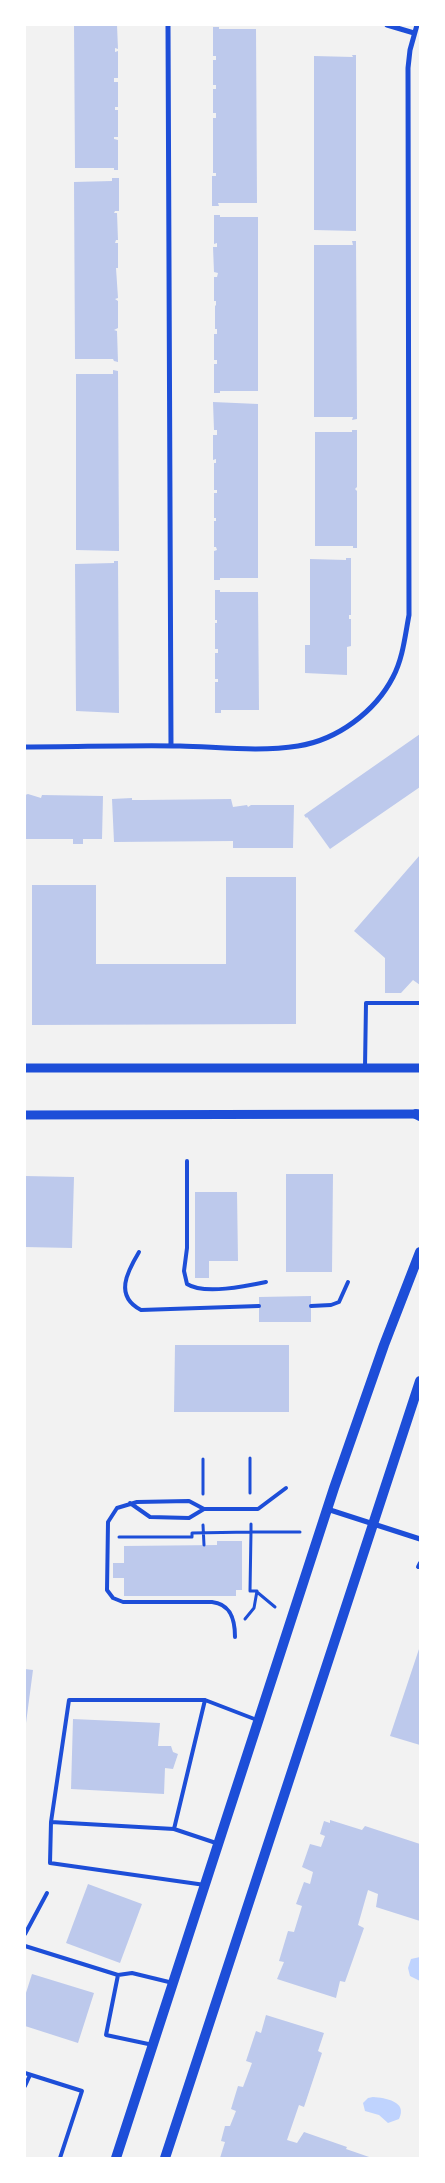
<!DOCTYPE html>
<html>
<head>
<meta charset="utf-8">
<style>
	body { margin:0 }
	#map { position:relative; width:445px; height:2183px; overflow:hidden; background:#f2f2f2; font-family:Arial,sans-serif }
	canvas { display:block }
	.frame { position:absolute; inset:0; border:26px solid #fff; pointer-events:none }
</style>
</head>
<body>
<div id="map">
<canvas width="445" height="2183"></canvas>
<div class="frame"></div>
</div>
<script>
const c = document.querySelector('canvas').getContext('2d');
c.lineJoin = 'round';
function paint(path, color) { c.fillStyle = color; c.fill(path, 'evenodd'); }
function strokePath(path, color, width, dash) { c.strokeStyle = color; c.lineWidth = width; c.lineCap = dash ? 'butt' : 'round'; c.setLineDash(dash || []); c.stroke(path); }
paint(new Path2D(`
	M420 1957V1981L410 1976 408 1968 411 1959Z
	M373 2097C385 2098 408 2101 399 2119L388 2123 379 2115 365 2111 363 2103 368 2098Z`), '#bfd3fe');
paint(new Path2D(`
	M74 25H117L118 49 115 48V52L118 51V78H114V82H118V107H115V110H118V137H114V139L118 140V170H114V168H75Z
	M213 27H219V29H256L257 203H218L219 206H212V176H216V173H213V118H216V113H213V89H216V85H213V60H216V56H213Z
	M352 55H356V231L314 230V56L353 57Z
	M112 178H119V211H115L114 213H117L118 240H116L115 243H118V268H116L118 298 115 299 118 301V328L114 330 117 331 118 362 114 361 113 359H75L74 182 112 181Z
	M214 215H220V217H258V391H220V393H214V364H217V360H214V334H217V329H215V306L216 305V301H214V277H217L218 273 214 272 213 247H217V243L214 244Z
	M352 241H356L357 419 352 420 353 417H314V245H353Z
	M113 370 118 371 119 551 76 550V374H113Z
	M213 402 258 404V578H220V580H214V551L217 550 216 547H214V521H216V518H214V493H217V490H214V463H216V459L213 460V435H217V430H214Z
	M352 430H357V487L355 489 357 491V548H353V546H315V432H352Z
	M346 558H351V615H349V619H351V646L347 647V675L305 673V645H310V559L346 560Z
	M114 561H118L119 713 76 711 75 564 114 563Z
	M215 590H220V592H258L259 710H221V713H215V682H218V679H215V653H218V649H215V623H217V620H215Z
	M420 734V787L330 849 307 817 306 818 304 815Z
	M28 794 41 798 42 795 103 796 102 839H83V844H73V839H25V795Z
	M132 798V800H143L231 799 233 807 247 805 248 807 251 805H294L293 848H233V841L114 842 112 799Z
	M420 855V985L413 980 401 993H385V958L354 931Z
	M226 877H296V1024L32 1025V885H96V964H226Z
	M286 1174H333L332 1272H286Z
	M25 1176 74 1177 72 1248 25 1247Z
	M195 1192H237L238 1261H209V1278H195Z
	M311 1296V1322H259V1297Z
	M175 1345H289V1412H174Z
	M217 1541H242V1590H236V1596H124V1578H113V1563H124V1546L217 1545Z
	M420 1646V1745L390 1736Z
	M25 1669 33 1670 26 1723H25Z
	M73 1719 160 1723 158 1746H171L173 1752 178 1754 173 1769 165 1768 164 1794 71 1789Z
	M330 1820 362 1830 365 1826 420 1844V1921L376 1907 378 1894 368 1890 358 1925 364 1928 345 1982 340 1981 336 1998 277 1979 284 1962 279 1961 288 1931 294 1932 302 1906 296 1904 304 1882 310 1884 313 1872 302 1867 310 1844 321 1847 325 1836 320 1834 324 1821 330 1823Z
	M88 1884 142 1904 120 1963 66 1943Z
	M32 1974 94 1993 78 2043 25 2026V1996Z
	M266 2015 324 2033 318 2051 322 2053 304 2107 299 2105 287 2140 297 2143 304 2132 347 2147 346 2149 372 2158H220L225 2142 221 2141 225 2126H230L236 2111 231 2109 238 2086 243 2087 252 2063 246 2061 256 2031 261 2033Z`), '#bdc9ec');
strokePath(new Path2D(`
	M250 1458V1493
	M203 1459V1494
	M203 1525 204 1545
	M119 1537H192V1533L251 1532V1524
	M257 1592 275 1607
	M245 1619 254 1608 257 1591H250L251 1532H300`), '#1d4ed8', 3);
strokePath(new Path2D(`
	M365 1067 366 1003H420
	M187 1161V1248L184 1271 187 1284C204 1295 247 1286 266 1282
	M139 1252C127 1272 114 1296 141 1310L259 1306
	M311 1306 331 1305 339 1302 348 1282
	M130 1503 150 1517 189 1518 204 1509H258L286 1488
	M204 1509 189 1501 137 1502 117 1508 108 1522 107 1590 113 1598 123 1602H212C231 1604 235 1620 235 1637
	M418 1567 420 1563
	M205 1700 257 1720
	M51 1822 50 1863 205 1885
	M174 1829 205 1700H69L51 1822 174 1829 216 1843
	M25 1934 47 1893
	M25 1946 118 1975 132 1973 173 1983
	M118 1975 106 2035 153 2045
	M25 2073 82 2091 60 2158
	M25 2086 30 2075`), '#1d4ed8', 4);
strokePath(new Path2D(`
	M168 25 171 746
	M387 25 414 33
	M25 747C77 747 129 745 180 746 219 747 260 752 298 746 337 740 375 712 393 677 403 658 405 636 409 615L408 68 410 50 417 25
	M327 1509 420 1539`), '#1d4ed8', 5);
strokePath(new Path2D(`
	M25 1068H420
	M25 1115 420 1114`), '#1d4ed8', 9);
strokePath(new Path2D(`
	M416 1114 420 1116
	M116 2158 334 1488 384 1345 420 1252
	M165 2158 420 1381`), '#1d4ed8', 10);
</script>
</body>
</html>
